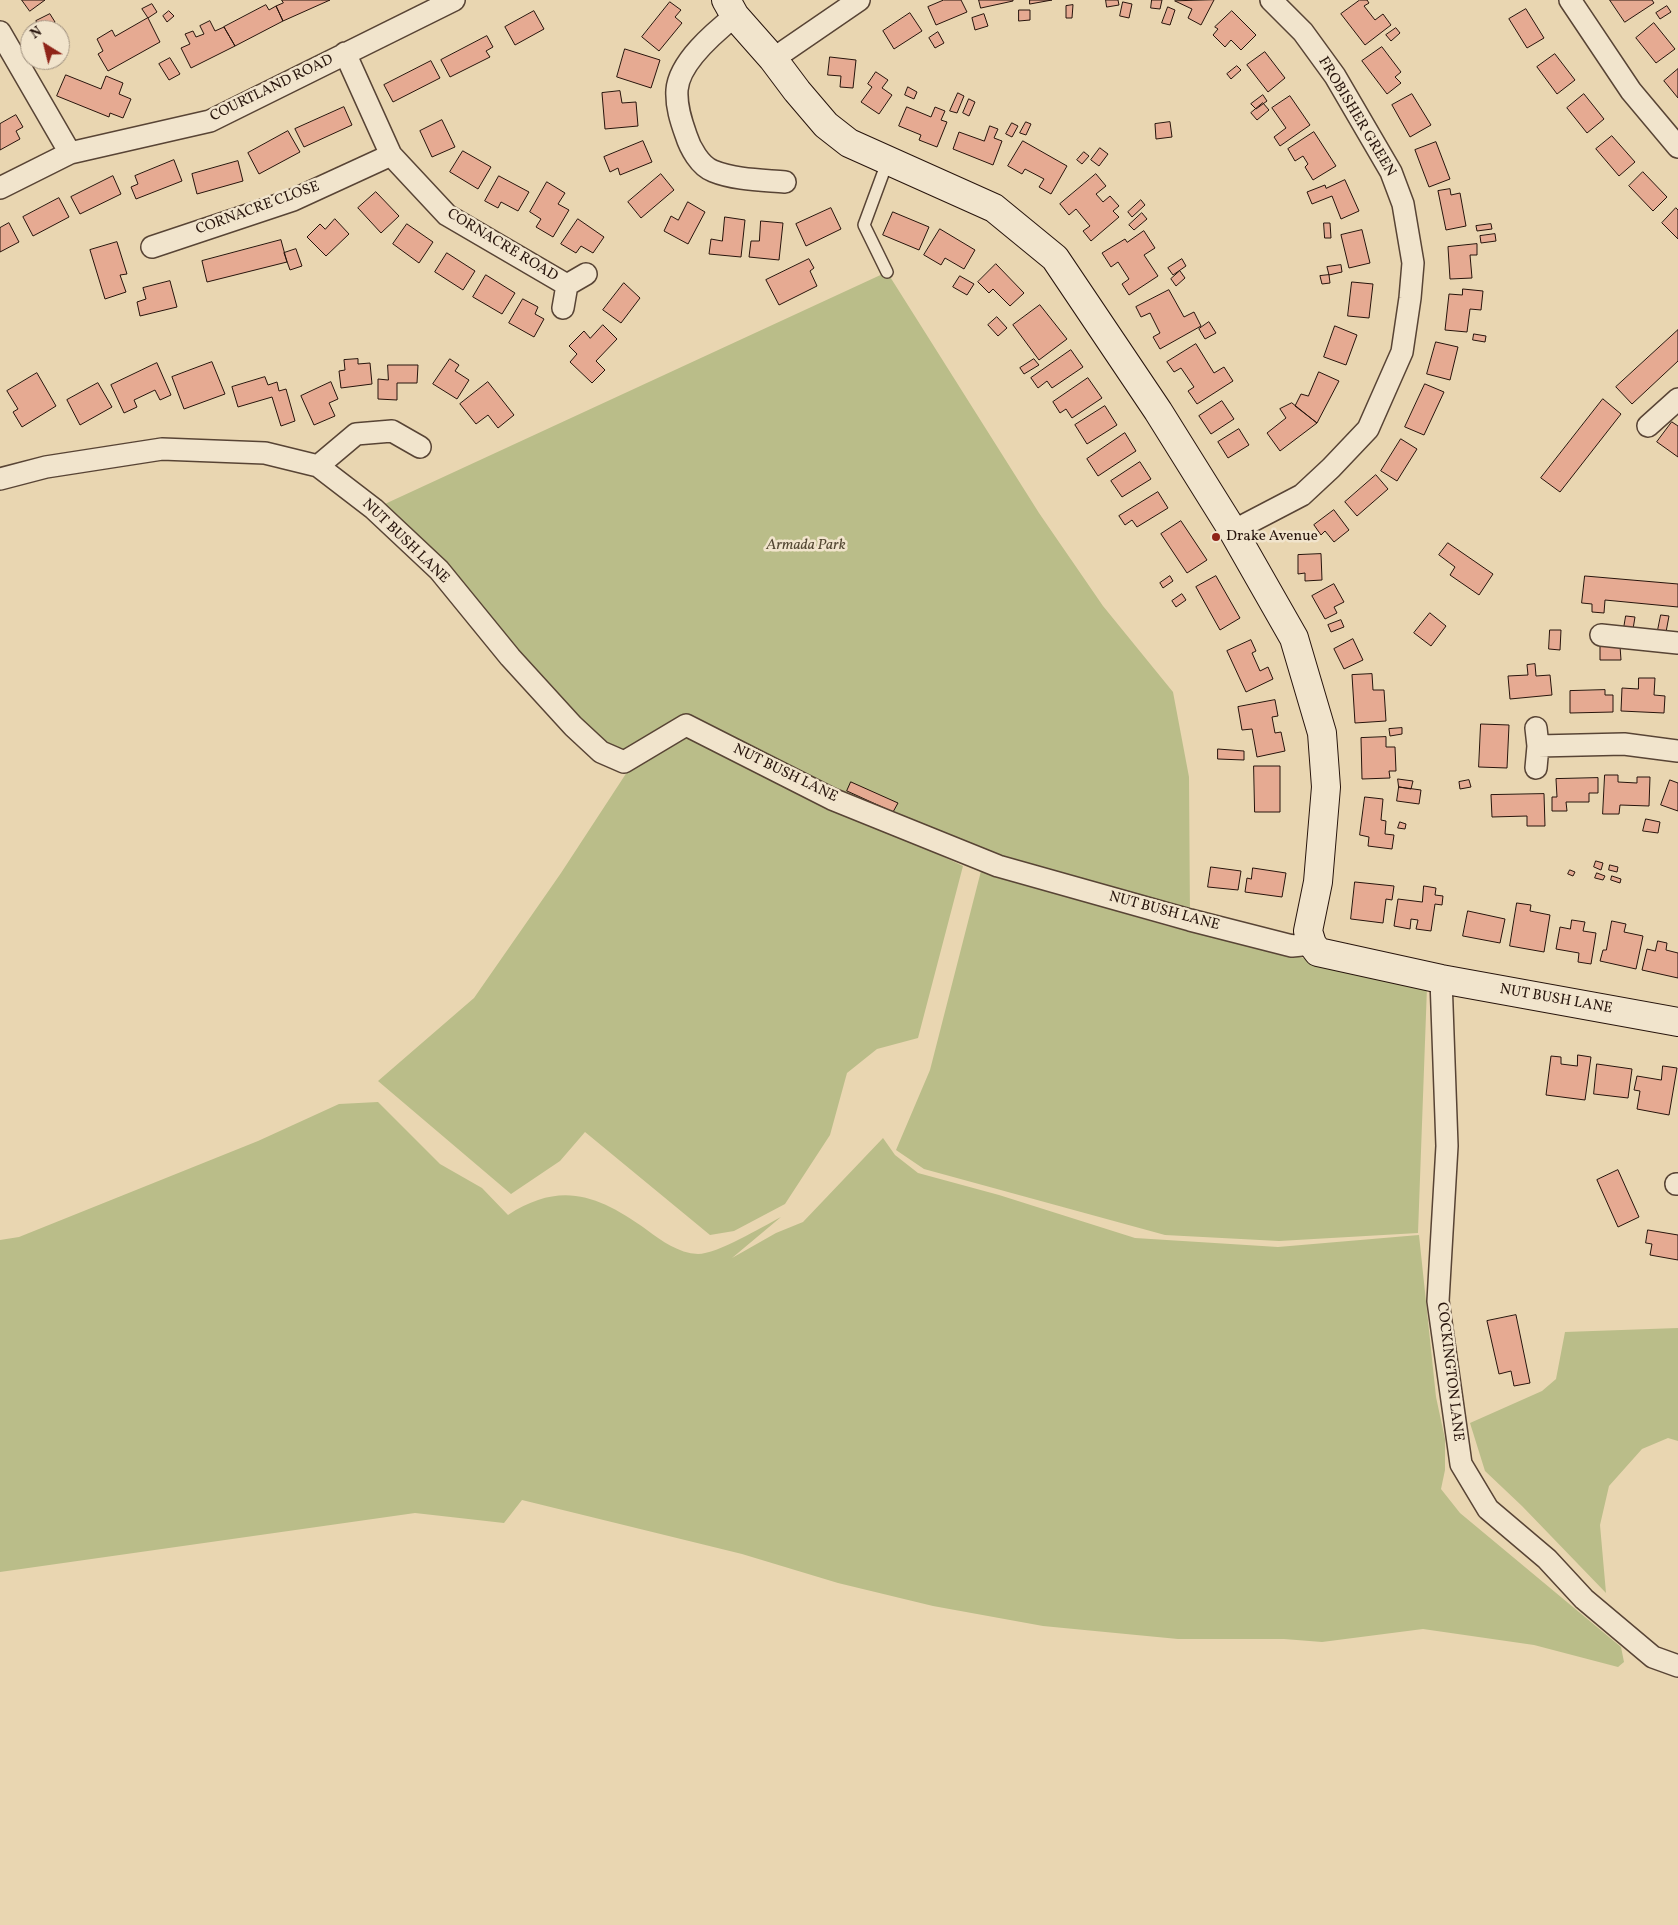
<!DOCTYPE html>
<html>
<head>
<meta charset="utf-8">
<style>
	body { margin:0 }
	#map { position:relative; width:1678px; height:1925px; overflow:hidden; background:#e9d6b1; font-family:Vollkorn,serif }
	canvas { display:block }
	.north { position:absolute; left:20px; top:20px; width:50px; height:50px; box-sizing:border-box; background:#f1e4cc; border:1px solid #a0917f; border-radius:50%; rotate:324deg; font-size:14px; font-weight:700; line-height:20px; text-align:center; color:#27140c }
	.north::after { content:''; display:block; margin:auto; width:18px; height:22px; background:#8f2418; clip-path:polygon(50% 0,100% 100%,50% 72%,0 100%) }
</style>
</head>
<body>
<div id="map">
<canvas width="1678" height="1925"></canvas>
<div class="north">N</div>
</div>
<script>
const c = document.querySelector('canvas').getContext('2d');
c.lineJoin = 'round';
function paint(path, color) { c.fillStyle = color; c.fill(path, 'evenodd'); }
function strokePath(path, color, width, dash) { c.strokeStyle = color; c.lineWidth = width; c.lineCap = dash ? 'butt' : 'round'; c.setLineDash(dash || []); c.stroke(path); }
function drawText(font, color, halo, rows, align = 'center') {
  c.font = font + ' Vollkorn,serif'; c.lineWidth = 5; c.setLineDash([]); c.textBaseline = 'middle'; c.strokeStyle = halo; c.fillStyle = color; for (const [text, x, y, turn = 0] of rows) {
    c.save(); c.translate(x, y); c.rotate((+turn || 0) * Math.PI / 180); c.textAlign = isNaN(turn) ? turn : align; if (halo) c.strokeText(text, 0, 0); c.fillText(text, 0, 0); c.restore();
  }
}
paint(new Path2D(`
	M887 272 1039 513 1103 606 1173 692 1189 777 1190 920 998 866 686 725 624 762 601 752 374 509Z
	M689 737 963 866 918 1038 877 1049 847 1073 830 1135 785 1204 734 1231 710 1235 585 1132 560 1161 511 1194 378 1081 474 998 561 873 629 769Z
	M981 871 1167 926 1427 987 1418 1233 1279 1241 1165 1235 924 1169 896 1150 930 1070Z
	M378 1102 440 1164 482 1188 508 1215C562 1180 599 1196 647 1230 662 1241 678 1253 698 1254 717 1254 762 1227 781 1217L732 1258 776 1233 803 1222 883 1138 895 1155 918 1173 999 1195 1135 1238 1278 1247 1419 1235 1436 1397 1445 1439V1470L1441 1489 1460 1513 1621 1647 1624 1662 1618 1667 1534 1645 1423 1629 1322 1642 1284 1639H1178L1043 1626 933 1606 838 1583 742 1554 522 1500 504 1523 415 1513 0 1572V1240L19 1237 258 1141 339 1104Z
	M1678 1328V1441L1668 1438 1642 1449 1609 1486 1600 1525 1606 1593 1522 1506 1485 1471 1470 1423 1542 1391 1556 1379 1565 1332Z`), '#babd89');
const building = new Path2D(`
	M22 0H45L30 11Z
	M282 0H330L283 21 276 6 283 3Z
	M944 0H961L967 12 936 25 928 7Z
	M979 0H1013V1L981 8Z
	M1030 0H1052L1030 4Z
	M1106 0H1118L1119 5 1107 7Z
	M1152 0H1162L1160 9 1151 8Z
	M1214 0 1201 25 1188 18 1192 9 1175 1Z
	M1360 0H1367L1369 3 1364 6 1375 20 1383 14 1391 25 1365 45 1341 14Z
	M1610 0H1652L1654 3 1625 22Z
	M670 2 681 10 675 17 682 23 659 51 642 37Z
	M1123 2 1132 4 1129 18 1120 16Z
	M152 4 157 12 148 18 142 9Z
	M266 5 269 10 276 6 283 21 235 46 224 27Z
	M1073 5 1072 18H1066V6Z
	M1667 6 1671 12 1660 19 1656 13Z
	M1168 7 1175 10 1170 25 1162 23Z
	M1526 9 1544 38 1527 48 1509 19Z
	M1019 10H1030V20L1019 21Z
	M169 11 174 16 167 22 163 16Z
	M534 11 544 29 515 45 505 27Z
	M1232 11 1256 35 1241 50 1231 40 1225 47 1213 35 1218 29 1215 27Z
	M910 13 922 31 894 49 883 31Z
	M50 14 55 22 40 30 36 21Z
	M984 14 988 26 975 30 972 18Z
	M148 18 160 42 108 71 98 54 103 51 97 39 112 30 115 36Z
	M210 21 215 31 224 27 235 46 191 68 181 48 190 44 185 34 193 31 196 37 204 34 200 26Z
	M1654 23 1675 49 1656 63 1636 38Z
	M1396 28 1400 33 1391 41 1386 35Z
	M938 32 944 43 935 48 929 38Z
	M487 36 493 47 486 51 490 57 450 77 441 60Z
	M1382 47 1401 72 1395 77 1401 83 1387 94 1362 61Z
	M625 49 660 60 651 88 617 77Z
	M1265 52 1285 78 1268 92 1247 65Z
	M1555 54 1575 80 1557 94 1537 67Z
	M830 57 856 60 853 88 840 87 841 76 828 75Z
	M170 58 180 74 169 80 159 64Z
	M38 60H49L41 65Z
	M431 61 440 78 393 102 384 85Z
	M1237 66 1241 70 1231 79 1227 74Z
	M1678 69V98L1664 81Z
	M876 72 888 80 882 88 892 95 879 114 861 102 872 87 868 84Z
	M66 75 101 89 106 76 123 83 119 94 131 99 123 118 110 113 109 117 57 96Z
	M908 87 917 92 914 99 905 95Z
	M620 91 622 103 636 102 638 126 605 129 602 93Z
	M958 93 964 96 957 113 950 111Z
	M1412 94 1431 125 1410 137 1392 105Z
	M1584 94 1604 119 1587 133 1567 108Z
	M1263 95 1267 101 1256 109 1251 104Z
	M1290 96 1310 125 1280 146 1274 137 1286 128 1272 108Z
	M969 99 975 102 969 116 963 113Z
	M1263 103 1269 110 1257 120 1251 113Z
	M344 107 352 125 304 147 295 129Z
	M907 107 931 117 935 107 945 111 941 120 947 122 937 147 919 140 921 135 899 126Z
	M16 115 23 127 16 131 20 139 0 150V124Z
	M442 120 455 147 432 157 420 131Z
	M1026 122 1031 124 1026 135 1020 133Z
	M1170 122 1172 137 1156 139 1155 124Z
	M1012 123 1018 126 1012 137 1006 134Z
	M990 126 998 129 994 138 1002 141 993 165 953 149 959 132 984 141Z
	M288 131 300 152 259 174 248 153Z
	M1314 132 1336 166 1313 180 1305 167 1308 164 1303 156 1295 161 1288 149Z
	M1612 136 1635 162 1619 176 1596 149Z
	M643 141 652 162 620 175 618 168 610 172 604 157Z
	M1023 141 1067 166 1051 194 1039 187 1044 179 1025 169 1022 174 1008 166Z
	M1436 142 1450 179 1429 187 1415 150Z
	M1100 148 1108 154 1099 166 1091 160Z
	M463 151 491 167 478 189 450 172Z
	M1084 152 1089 156 1082 164 1077 160Z
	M174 160 182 181 136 199 131 187 138 184 135 176Z
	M238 161 243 181 197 194 192 174Z
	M1643 172 1667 197 1653 211 1629 186Z
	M661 174 674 190 641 218 628 202Z
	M1096 174 1106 186 1096 194 1103 202 1110 196 1119 206 1113 211 1119 217 1091 241 1083 231 1090 226 1076 209 1069 215 1060 204Z
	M113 176 121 194 80 214 71 197Z
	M499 176 529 192 518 211 501 202 498 208 485 201Z
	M1345 180 1359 211 1341 219 1332 196 1312 204 1307 192 1325 185 1326 188Z
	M547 182 565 193 558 204 569 210 553 237 536 227 541 219 530 212Z
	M1450 189 1451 195 1460 193 1466 226 1446 230 1438 191Z
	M376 192 399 216 381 233 358 208Z
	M59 198 69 217 33 236 23 217Z
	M1141 200 1145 205 1132 217 1128 212Z
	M688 202 705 212 688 244 664 231 671 216 678 220Z
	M831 208 841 229 806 246 796 224Z
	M1676 208 1678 210V239L1662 223Z
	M893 212 929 227 919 250 883 235Z
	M1142 213 1147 219 1134 230 1129 225Z
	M725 217 745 220 741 257 709 254 711 239 722 241Z
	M335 219 349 234 326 256 307 237 320 224 325 229Z
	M578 219 604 237 593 253 581 246 576 253 561 244Z
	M761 221 783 223 779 260 749 257 751 241H759Z
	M9 223 19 242 0 252V228Z
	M1324 223H1330L1331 238H1325Z
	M407 224 433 242 419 263 393 244Z
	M1491 224 1492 229 1477 231 1476 226Z
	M940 229 975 250 964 269 945 258 941 265 924 255Z
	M1362 230 1370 263 1349 268 1341 235Z
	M1144 231 1155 248 1144 255 1158 276 1129 295 1122 284 1129 279 1118 262 1111 267 1102 253 1125 239 1127 242Z
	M1495 234 1496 241 1481 243 1480 236Z
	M281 240 287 262 207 282 202 261Z
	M117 242 127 274 120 275 126 292 105 299 90 250Z
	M1477 244V255H1470L1472 278 1450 279 1448 247Z
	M296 249 302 266 290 270 284 253Z
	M447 253 475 271 463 290 435 272Z
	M809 259 814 268 810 271 817 286 779 305 766 280Z
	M1182 259 1186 266 1173 275 1168 268Z
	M996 264 1024 293 1010 306 993 289 989 293 978 282Z
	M1341 265 1342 272 1329 275 1327 267Z
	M1180 271 1185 278 1176 286 1171 279Z
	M486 275 515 293 502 314 473 297Z
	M1329 275 1330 283 1322 284 1320 276Z
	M960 276 974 284 967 295 953 287Z
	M170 281 177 307 140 316 137 302 146 299 143 288Z
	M1352 282 1373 284 1369 318 1348 316Z
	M624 283 640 298 621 323 603 310Z
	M1463 289 1483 291 1481 310 1470 309 1467 332 1445 330 1449 294 1462 295Z
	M1169 290 1184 317 1194 312 1201 326 1160 349 1153 337 1160 333 1150 313 1141 317 1136 307Z
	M523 299 538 307 535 314 544 319 534 337 509 323Z
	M1040 305 1067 339 1039 360 1013 325Z
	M997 317 1007 328 998 336 988 325Z
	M1209 322 1216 333 1205 339 1199 329Z
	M603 325 617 339 596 361 605 370 592 383 570 362 577 354 569 346 584 331 590 338Z
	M1335 326 1357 335 1346 365 1324 357Z
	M1678 330V361L1632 404 1616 387Z
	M1474 334 1486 336 1485 342 1473 340Z
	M1436 342 1458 347 1450 380 1427 374Z
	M1196 344 1214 373 1224 367 1233 381 1197 404 1188 391 1194 387 1181 368 1174 372 1167 362Z
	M1071 350 1083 367 1052 388 1047 381 1038 388 1031 378Z
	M358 359V364L370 363 372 384 341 388 339 371 345 370 344 360Z
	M450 359 459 365 455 371 469 380 457 399 433 384Z
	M1034 359 1039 365 1024 374 1020 368Z
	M212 362 225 394 184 409 172 377Z
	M157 363 171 395 160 400 155 390 134 400 137 407 124 413 111 385Z
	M388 365H418L417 383H397V400L378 399V379L388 380Z
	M1319 372 1339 381 1317 423 1295 406 1301 394 1308 396Z
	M37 373 56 406 22 427 13 412 18 409 7 391Z
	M265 377 268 385 277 382 279 391 286 389 295 421 281 426 272 397 238 407 232 387Z
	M1088 378 1102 398 1072 418 1066 409 1060 413 1053 402Z
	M331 382 338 399 329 403 335 416 314 425 301 396Z
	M488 382 514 415 498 428 488 415 476 424 460 404Z
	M98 383 112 407 80 425 67 400Z
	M1425 384 1444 392 1424 435 1405 427Z
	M1603 399 1621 414 1560 492 1541 478Z
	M1222 401 1234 419 1211 434 1199 416Z
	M1292 403 1317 423 1280 451 1267 433 1286 418 1280 409Z
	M1105 406 1117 425 1087 444 1075 425Z
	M1672 422 1678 426V457L1657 442Z
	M1239 429 1249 445 1228 458 1218 442Z
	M1125 433 1136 451 1098 476 1087 459Z
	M1401 439 1417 449 1397 481 1381 471Z
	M1140 462 1151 479 1122 497 1111 481Z
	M1376 475 1388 489 1357 516 1345 502Z
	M1158 492 1168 508 1137 527 1132 520 1125 525 1119 516Z
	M1334 510 1349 530 1334 542 1325 531 1321 535 1314 525Z
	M1181 521 1207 560 1187 573 1161 534Z
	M1448 543 1493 574 1479 595 1450 575 1455 567 1439 555Z
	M1321 554 1322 580 1305 581V573L1298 574V555Z
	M1170 576 1173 581 1163 588 1160 583Z
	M1216 576 1240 618 1220 630 1196 587Z
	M1585 576 1678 584V607L1605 600 1604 613 1592 612V604L1582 603Z
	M1334 584 1344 602 1334 607 1337 613 1325 619 1312 596Z
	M1182 594 1186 600 1176 607 1172 601Z
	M1430 613 1446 626 1431 646 1414 633Z
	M1661 615 1669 616 1666 632 1658 630Z
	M1626 616 1635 617 1633 629 1624 628Z
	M1341 620 1344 627 1331 632 1328 625Z
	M1550 630H1561L1560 650 1549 649Z
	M1353 639 1363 660 1344 669 1334 649Z
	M1251 640 1256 651 1252 653 1260 671 1268 667 1273 679 1246 692 1227 651Z
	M1620 646 1621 660H1600V647Z
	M1535 664 1536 676 1550 675 1552 695 1510 699 1508 676 1528 675 1527 665Z
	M1372 674 1373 690H1384L1386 721 1355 723 1352 675Z
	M1639 678H1655L1654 695 1665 696 1664 713 1621 711 1622 688 1638 689Z
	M1605 690V695H1613V712L1570 713V691Z
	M1275 700 1278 716 1272 717 1275 733 1281 732 1285 751 1257 757 1252 729 1242 730 1238 707Z
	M1481 724 1509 725 1507 768 1479 767Z
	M1402 728V734L1390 736 1389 729Z
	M1386 737V747H1395L1396 771H1389L1390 778 1362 779 1361 738Z
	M1218 749 1244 751V760L1218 759Z
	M1254 766H1280V812H1255Z
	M1605 775H1618V782L1637 783V777H1650L1649 806 1620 805 1619 814H1603Z
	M1598 778V793H1589V802H1566L1567 811H1552V797H1557L1556 779Z
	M1398 779 1413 781 1411 789 1399 787Z
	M1469 780 1471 787 1460 789 1459 782Z
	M1670 780 1678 783V811L1661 805Z
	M851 782 898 803 893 812 847 791Z
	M1399 787 1421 790 1419 804 1397 801Z
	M1544 794 1545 826H1527V816L1492 817 1491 795Z
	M1365 797 1383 799 1381 820 1386 821 1385 834 1394 835 1392 849 1368 846 1369 837 1360 835Z
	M1646 819 1660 822 1658 833 1643 831Z
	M1400 822 1406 824 1405 829 1398 828Z
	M1596 861 1603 863 1601 870 1594 867Z
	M1610 865 1618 867 1617 872 1609 870Z
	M1211 867 1241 871 1238 890 1208 887Z
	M1253 868 1286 873 1282 897 1245 892 1247 878 1251 879Z
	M1570 870 1575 872 1573 876 1568 874Z
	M1597 873 1605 876 1603 880 1595 878Z
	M1612 876 1621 879 1620 883 1611 880Z
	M1355 882 1394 886 1392 900 1386 899 1383 923 1351 919Z
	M1424 886 1436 888 1435 895 1443 896 1442 905 1435 904 1431 931 1416 929 1418 920 1411 919 1410 929 1394 926 1398 899 1422 902Z
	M1517 903 1531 905 1530 911 1550 915 1544 952 1510 946Z
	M1468 911 1505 919 1500 943 1463 936Z
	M1572 920 1585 922 1583 931 1596 933 1591 964 1578 962 1579 953 1556 949 1560 927 1570 929Z
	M1612 921 1626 924 1624 932 1643 936 1636 969 1600 961 1603 950H1606Z
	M1658 941 1667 943 1666 950 1678 953V978L1642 970 1647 949 1655 951Z
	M1578 1055 1591 1057 1585 1100 1546 1095 1551 1056 1561 1057V1064L1577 1066Z
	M1597 1064 1632 1069 1628 1098 1594 1094Z
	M1663 1066 1677 1068 1669 1115 1637 1109 1640 1091 1634 1090 1637 1076 1661 1080Z
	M1618 1170 1639 1217 1618 1227 1597 1180Z
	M1648 1230 1678 1235V1260L1650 1255 1652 1244 1646 1243Z
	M1516 1315 1530 1383 1514 1386 1511 1371 1499 1374 1487 1321Z`);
paint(building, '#e6aa92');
strokePath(building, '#27140c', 1);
const lane = new Path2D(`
	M887 272 864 225 888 160`);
const street = new Path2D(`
	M1570 0 1631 91 1678 147
	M735 16C715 32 679 62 677 90 676 106 681 121 686 135 690 148 700 166 713 171 735 180 762 180 785 182
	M0 32 70 153
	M345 53 391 155 447 215 567 285 586 274
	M773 59 859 0
	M0 188 70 153 210 121 454 0
	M152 247 293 200 391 155
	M563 308 567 285
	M1648 426 1678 399
	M318 466 356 434 392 431 420 447
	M0 479 46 467 162 449 265 453 318 466 374 509 439 570 510 657 573 726 601 752 624 762 686 725 832 799 998 866 1190 920 1292 946 1312 944
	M1233 531 1302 495 1331 468 1368 429 1402 352 1410 298 1413 263 1403 204 1391 172 1335 76 1303 32 1271 0
	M1601 635 1678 643
	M1536 728 1538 746 1536 768
	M1538 746 1624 744 1678 751
	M1441 979 1447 1146 1438 1301 1461 1464 1488 1509 1547 1559 1584 1599 1653 1657 1678 1666
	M1676 1184H1678`);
const secondary = new Path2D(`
	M726 0 735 16 773 59 797 91 826 125 849 143 994 208 1055 258 1158 411 1233 531 1294 638 1322 733 1326 787 1318 882 1308 931 1312 944 1318 952 1441 979 1678 1022`);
strokePath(lane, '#584435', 14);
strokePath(street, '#584435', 24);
strokePath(secondary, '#27140c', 30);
strokePath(lane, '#f1e4cc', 11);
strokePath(street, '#f1e4cc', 21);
strokePath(secondary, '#f1e4cc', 28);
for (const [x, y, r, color] of [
	[1216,537,5,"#8f2418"]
]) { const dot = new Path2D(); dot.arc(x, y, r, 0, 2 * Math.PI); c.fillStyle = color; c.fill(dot); strokePath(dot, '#f1e4cc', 2); }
drawText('15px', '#27140c', '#f1e4cc', [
	["COURTLAND ROAD",272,89,-26],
	["FROBISHER GREEN",1356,117,59],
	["CORNACRE CLOSE",258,209,-20],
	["CORNACRE ROAD",502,246,31],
	["NUT BUSH LANE",405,542,44],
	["NUT BUSH LANE",785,774,26],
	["NUT BUSH LANE",1164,912,15],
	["NUT BUSH LANE",1556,1000,10],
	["COCKINGTON LANE",1449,1372,83]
]);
drawText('15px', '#27140c', '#f1e4cc', [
	["Drake Avenue",1226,537]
], 'left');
drawText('italic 15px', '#534732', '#f1e4cc', [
	["Armada Park",806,546]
]);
</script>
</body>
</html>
